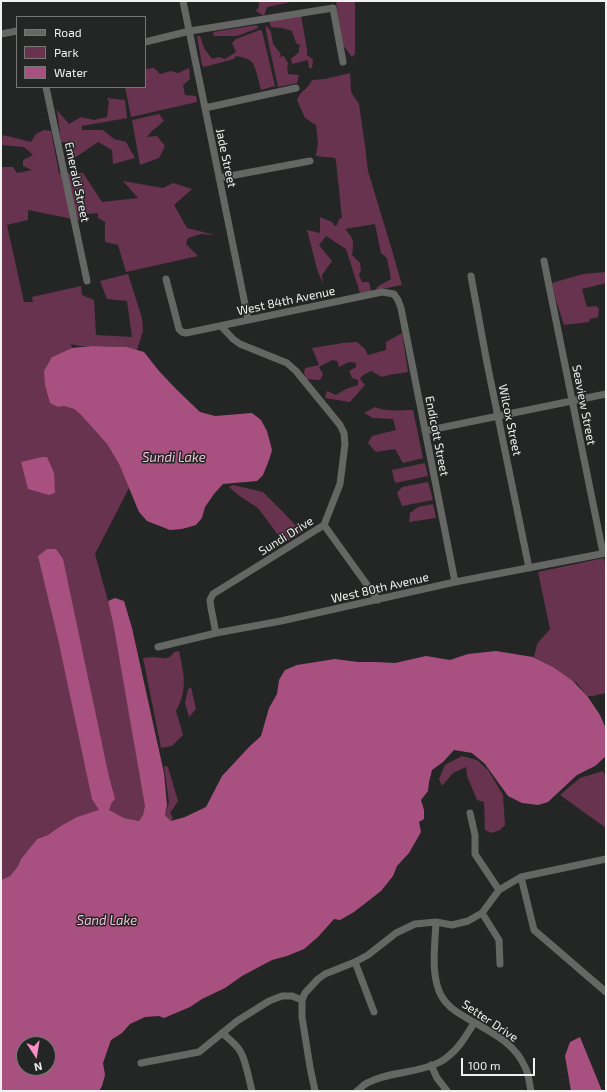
<!DOCTYPE html>
<html>
<head>
<meta charset="utf-8">
<style>
	body { margin:0 }
	#map { position:relative; width:607px; height:1092px; overflow:hidden; background:#242625; font-family:"Exo 2",sans-serif }
	canvas { display:block }
	.frame { position:absolute; inset:0; border:2px solid #f0f2f0; pointer-events:none }
	.legend { position:absolute; left:16px; top:16px; width:130px; height:72px; box-sizing:border-box; background:#242625; border:1px solid #767876; margin:0; padding:5px 7px; list-style:none; font-size:12px; color:#f0f2f0 }
	.legend li { display:flex; align-items:center; gap:8px; height:20px }
	.legend b { width:20px; border:1px solid #767876 }
	.north { position:absolute; left:16px; top:1036px; width:40px; height:40px; box-sizing:border-box; background:#242625; border:1px solid #767876; border-radius:50%; rotate:168deg; font-size:11px; font-weight:700; line-height:16px; text-align:center; color:#f0f2f0 }
	.north::after { content:''; display:block; margin:auto; width:14px; height:18px; background:#fa8fc6; clip-path:polygon(50% 0,100% 100%,50% 72%,0 100%) }
	.scale { position:absolute; left:461px; top:1058px; width:74px; height:18px; box-sizing:border-box; border:2px solid #f0f2f0; border-top:0; padding-left:5px; font-size:12px; line-height:14px; white-space:nowrap; color:#f0f2f0; -webkit-text-stroke:3px #242625; paint-order:stroke }
</style>
</head>
<body>
<div id="map">
<canvas width="607" height="1092"></canvas>
<div class="frame"></div>
<ul class="legend">
<li><b style="height:5px;background:#656765"></b>Road</li>
<li><b style="height:11px;background:#68334e"></b>Park</li>
<li><b style="height:11px;background:#a8507f"></b>Water</li>
</ul>
<div class="north">N</div>
<div class="scale">100 m</div>
</div>
<script>
const c = document.querySelector('canvas').getContext('2d');
c.lineJoin = 'round';
function paint(path, color) { c.fillStyle = color; c.fill(path, 'evenodd'); }
function strokePath(path, color, width, dash) { c.strokeStyle = color; c.lineWidth = width; c.lineCap = dash ? 'butt' : 'round'; c.setLineDash(dash || []); c.stroke(path); }
function drawText(font, color, halo, rows, align = 'center') {
  c.font = font + ' "Exo 2",sans-serif'; c.lineWidth = 3; c.setLineDash([]); c.textBaseline = 'middle'; c.strokeStyle = halo; c.fillStyle = color; for (const [text, x, y, turn = 0] of rows) {
    c.save(); c.translate(x, y); c.rotate((+turn || 0) * Math.PI / 180); c.textAlign = isNaN(turn) ? turn : align; if (halo) c.strokeText(text, 0, 0); c.fillText(text, 0, 0); c.restore();
  }
}
paint(new Path2D(`
	M259 1H291V2L267 7 264 16 256 11 259 6Z
	M336 1H355V54L352 57 342 44Z
	M301 15 307 50V55L313 60 312 68H309L308 60 292 64 291 59 299 52V47L301 46 296 43 292 31 282 28 271 27 269 20Z
	M257 25 258 28 237 36H214L213 32Z
	M266 25 271 32 273 44 281 54 279 57 284 56 289 65H287L288 74 299 75 297 83 278 87 266 31Z
	M260 30 262 31 275 86 261 90C259 83 256 67 252 62 248 58 241 57 236 56L234 59 204 67 202 65 197 36H200L204 48 212 59 219 57 225 59 236 52 232 43 236 39Z
	M154 68 160 74 171 71 178 73 189 68 190 79 183 85 185 95 196 96 197 102 131 117 125 87H145V69Z
	M350 73 351 92 359 104 365 146 368 171 391 247 402 285 376 290 377 287 391 279 387 258 381 253 375 224 345 229C354 239 354 242 352 255L360 263 361 270 359 275 362 282H369L371 291 360 293 346 249 326 236 319 245 332 261 322 275 323 284 317 269 307 230 320 233V217L332 222 335 226 337 225 339 219 342 218 336 161 335 158 316 156 318 143 316 125 305 118 297 100C301 89 308 90 312 80L325 79Z
	M107 98 125 100 127 118 82 126V130H103L114 139 126 142 135 158 113 164 112 150 98 142 70 161 71 143 61 142 57 110 69 124 81 117 94 120 107 117 109 102Z
	M159 114 164 121 151 132 147 137 157 136 165 146 159 158 140 165 132 120Z
	M44 130 51 131 59 173H83L102 202 138 198 123 181 163 188 173 183 192 189 174 205 187 228 215 235 201 234 188 238 186 244 198 256 126 272 118 245 105 242V222L98 218V213L87 214 78 220 28 210V220L7 225 24 302H33L32 297 81 286 82 295 94 300 96 335 132 337 127 301 107 299 100 281 128 274 142 318 143 331 137 350C123 346 107 346 93 346 83 346 80 347 71 344L72 348 52 357 58 407 64 406 74 409 81 415 107 444 119 464 129 488 95 554 108 601 114 628 146 806 143 815 139 821 124 818 108 810 95 812 79 817 59 827 48 835 37 839 21 859 18 866 10 876 1 880V167H13L17 173 32 170 23 166V160L33 155 24 147 1 145 3 135 31 142 36 134Z
	M606 272V283L582 289 587 307 596 306 599 309 598 317 590 319 589 322 564 325 555 297 552 283 583 274Z
	M402 333 408 372 389 375 382 377 371 371 363 375 360 379 365 385 350 402 325 398 327 391 336 395 346 389 358 385V380L352 378 349 371 356 367V363L349 362 339 367 337 361 332 360 319 367 323 374 320 380 306 379 304 373 305 368 319 365 312 348 343 343 357 342 365 349 368 355 386 350V342Z
	M375 407C387 412 400 410 413 410L423 458 403 463 395 449 376 452 368 443 372 436 396 430 393 419 373 418 364 413Z
	M425 463 428 476 395 483 392 470Z
	M428 482 433 500 402 506 397 493 402 487Z
	M233 485 263 492 284 513 302 532 284 543 258 508 241 497 229 487Z
	M433 504 436 518 409 522 410 513 418 507Z
	M604 558 606 569V693L593 696H587L577 683 563 675 553 667 534 657 537 644 550 629 538 572Z
	M179 651C184 675 188 689 176 711L183 735 172 746 161 748 143 658C146 658 149 657 153 657 161 657 168 662 174 652Z
	M191 687 196 709 189 717 185 703 188 689Z
	M462 756 477 760 488 770 503 795 505 825 500 830 491 833 485 830 484 802 477 800 467 776 466 767 453 773 442 786 439 779 445 765Z
	M164 766 168 767 178 801 170 813 173 818 171 821 165 815 169 802Z
	M603 771 606 777V828L560 795 580 778Z`), '#68334e');
paint(new Path2D(`
	M92 346 127 347 144 352 159 371 176 389 200 412 215 416 252 413 261 420 267 431 272 450 269 460 263 475 257 481 223 484 214 494 205 507 202 518 196 525 182 529 170 530 147 521 139 512 119 464 107 444 81 415 74 409 64 406 58 407 50 403 45 385 44 371 52 357 72 348Z
	M42 457H47L54 473 55 493 49 495 28 489 21 462Z
	M47 549H56L63 559 109 777 115 799 112 802 109 810 124 818 139 821 143 815 145 806 114 628 108 601 115 598 124 601 132 628 164 773 167 805 165 815 171 821 185 817 206 807 222 776 249 747 261 736 269 708 277 694 279 680 285 670 297 665 335 659 358 662H376L395 663 426 656 450 660 468 654 496 651 533 657 553 667 573 681 588 697 600 715 606 729 605 757 595 766 577 775 548 802 538 805 522 803 508 796 485 764 472 753 454 750 443 762 432 770 429 782 428 791 421 800 424 810V819L419 822 421 832 409 853 397 866 393 876 381 891 354 912 340 920 334 919 318 937 304 949 287 956 272 960 242 976 225 988 202 999 190 1007 164 1018 159 1016 145 1017 130 1024 122 1033 111 1040 103 1063 105 1075 102 1086 99 1091H1V880L10 876 18 866 21 859 37 839 48 835 59 827 77 817 99 810 92 799 58 639 38 556ZM24 1044H48V1068H24Z
	M580 1037 602 1091H571L565 1056 570 1042Z`), '#a8507f');
strokePath(new Path2D(`
	M183 1 205 108 248 319
	M1 34 17 31
	M145 42 190 31 333 8 343 62
	M46 87 87 281
	M205 108 296 88
	M219 178 310 161
	M544 261 603 553
	M471 276 487 363 529 568
	M166 279 179 329 182 332 186 333 382 292 394 294 398 300 401 308 455 582
	M425 431 606 394
	M324 525 378 600
	M216 633 211 608 210 600 213 594 324 525 340 484 345 444 344 433 340 425 296 371 287 363 240 344 233 339 221 326
	M158 647 216 633 281 621 455 582 606 553
	M470 813 475 835V854L499 890
	M521 877 534 930 606 992
	M482 913 499 940 500 964
	M436 922C435 945 430 977 442 997 447 1006 456 1012 465 1017 488 1031 514 1041 525 1067 529 1074 529 1083 531 1091
	M355 962 374 1012
	M222 1033C228 1038 236 1044 240 1051 246 1060 249 1080 252 1091
	M141 1063 199 1052 237 1021 269 1001 282 996H292L302 1000
	M431 1065 437 1078 447 1091
	M315 1091 310 1067 302 1017V1000L305 993 318 979 325 974 355 962 368 955 396 933 415 924 436 922 452 925 468 921 482 913 499 890 521 877 606 859
	M357 1091C360 1089 363 1085 367 1083 389 1071 417 1074 440 1062 456 1053 465 1038 474 1023`), '#656765', 7);
drawText('12px', '#f0f2f0', '#242625', [
	["Jade Street",226,158,78],
	["Emerald Street",77,182,78],
	["West 84th Avenue",286,301,-12],
	["Seaview Street",584,405,79],
	["Wilcox Street",510,420,78],
	["Endicott Street",437,436,79],
	["Sundi Drive",286,536,-32],
	["West 80th Avenue",380,588,-13],
	["Setter Drive",490,1021,34]
]);
drawText('italic 13px', '#f1c0d6', '#242625', [
	["Sundi Lake",174,458],
	["Sand Lake",107,921]
]);
</script>
</body>
</html>
